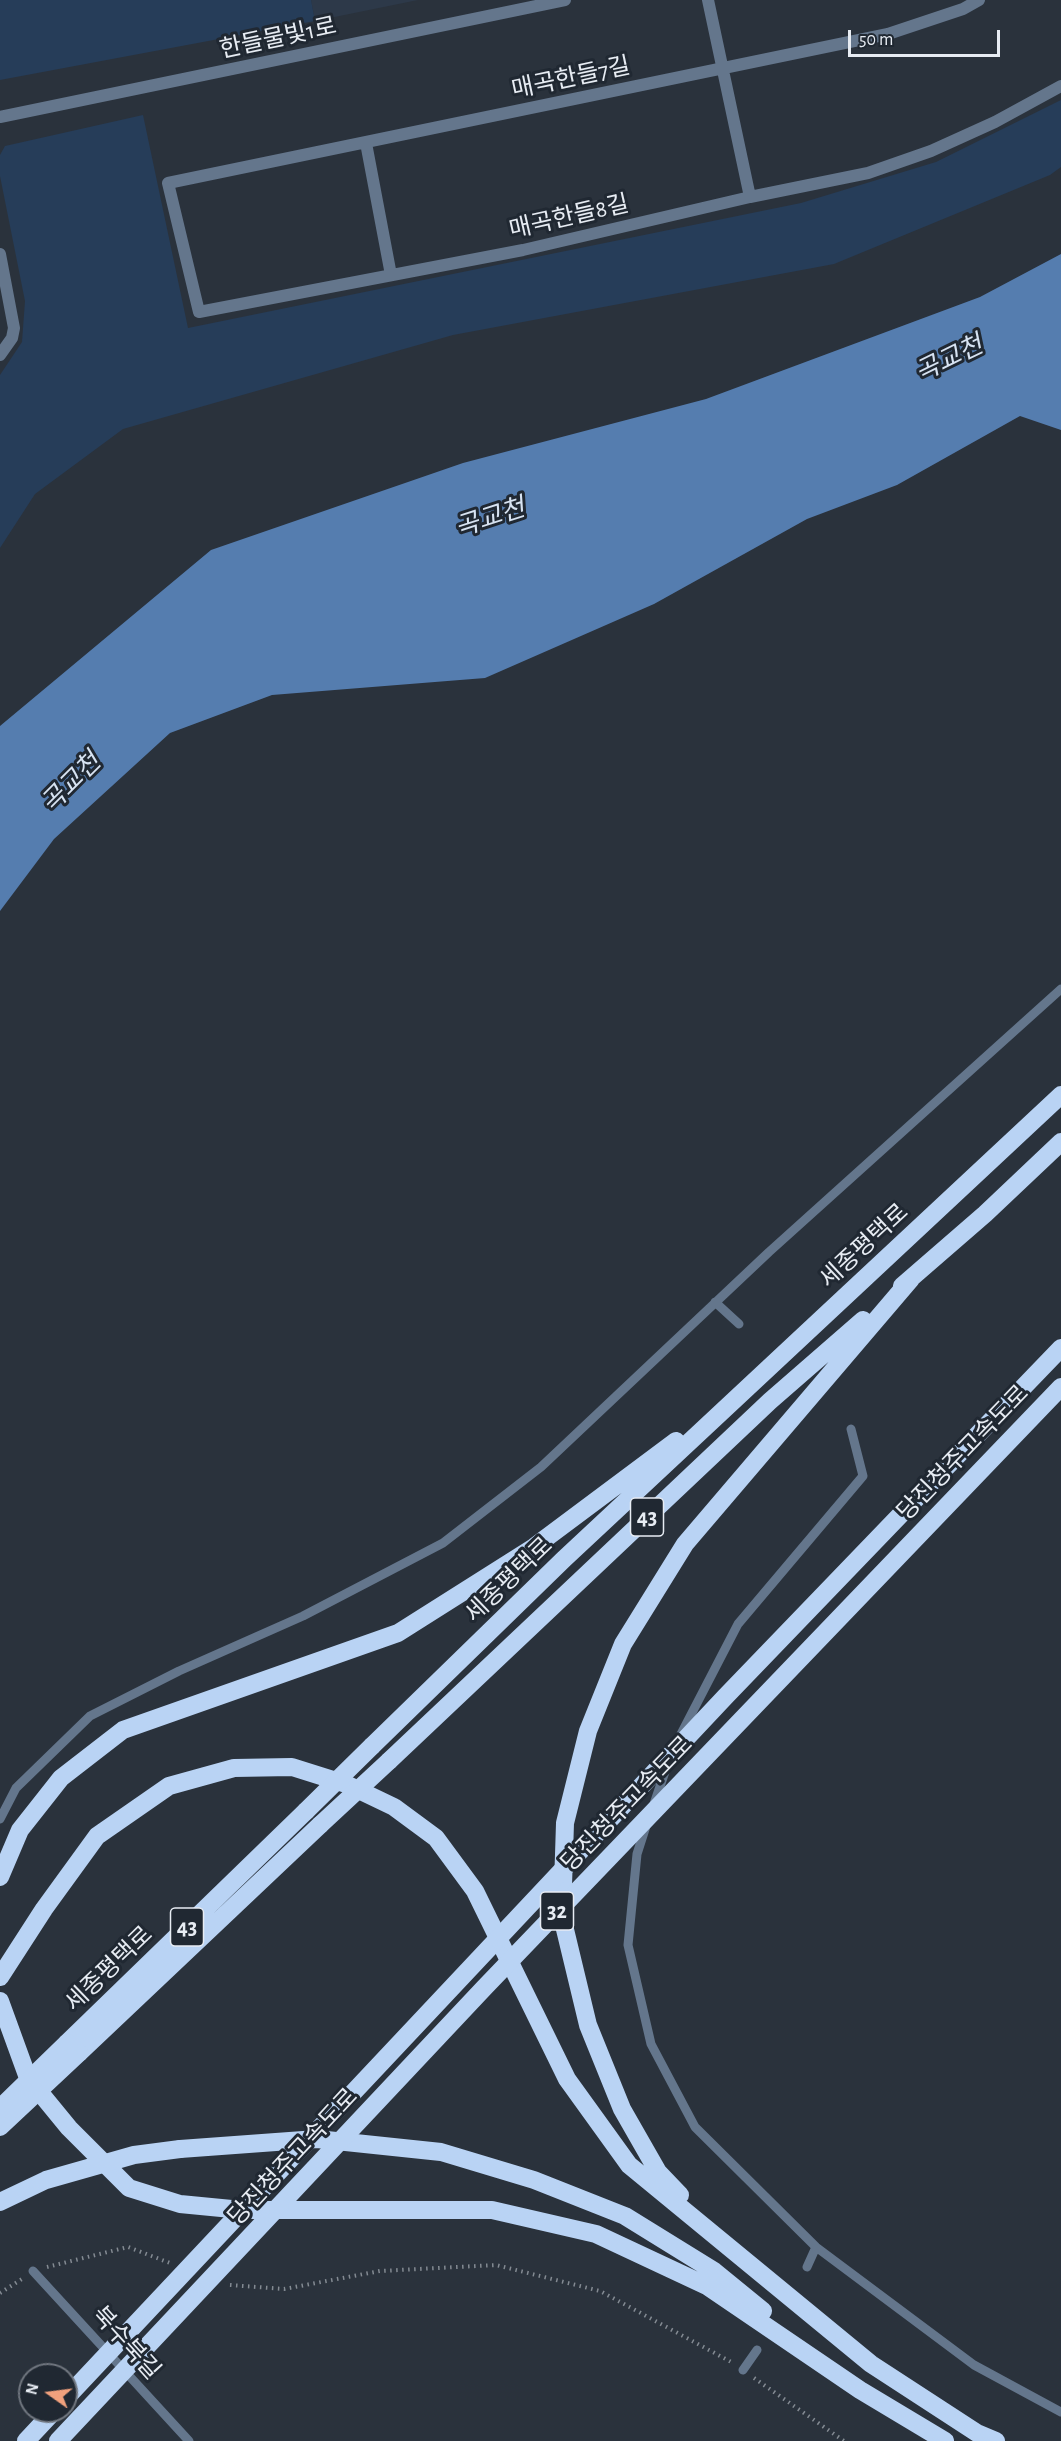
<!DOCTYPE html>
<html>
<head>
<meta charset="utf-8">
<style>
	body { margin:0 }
	#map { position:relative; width:1061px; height:2441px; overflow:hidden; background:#2a323c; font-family:"Alegreya Sans",sans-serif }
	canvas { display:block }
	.north { position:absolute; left:18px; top:2363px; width:60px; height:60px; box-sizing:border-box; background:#202832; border:2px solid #70767f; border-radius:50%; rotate:284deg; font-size:16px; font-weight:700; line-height:24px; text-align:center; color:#e7ecf3 }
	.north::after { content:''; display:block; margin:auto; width:21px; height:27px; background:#f1a17d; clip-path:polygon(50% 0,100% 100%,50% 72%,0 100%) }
	.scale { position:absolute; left:848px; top:30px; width:152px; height:27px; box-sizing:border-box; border:3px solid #e7ecf3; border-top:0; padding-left:8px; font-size:18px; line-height:21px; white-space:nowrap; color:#e7ecf3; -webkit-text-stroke:4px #202832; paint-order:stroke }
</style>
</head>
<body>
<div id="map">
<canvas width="1061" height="2441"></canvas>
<div class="north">N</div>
<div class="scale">50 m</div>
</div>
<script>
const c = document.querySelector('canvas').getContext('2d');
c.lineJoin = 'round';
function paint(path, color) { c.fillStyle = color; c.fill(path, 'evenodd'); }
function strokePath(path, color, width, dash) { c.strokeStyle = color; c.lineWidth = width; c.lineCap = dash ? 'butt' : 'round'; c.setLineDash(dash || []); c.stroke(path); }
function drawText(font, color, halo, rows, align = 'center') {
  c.font = font + ' "Alegreya Sans","Noto Sans KR",sans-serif'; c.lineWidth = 6; c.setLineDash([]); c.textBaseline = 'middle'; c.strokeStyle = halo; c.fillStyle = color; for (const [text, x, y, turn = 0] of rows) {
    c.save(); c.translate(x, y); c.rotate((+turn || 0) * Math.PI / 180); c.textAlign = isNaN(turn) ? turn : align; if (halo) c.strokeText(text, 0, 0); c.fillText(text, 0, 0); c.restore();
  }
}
paint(new Path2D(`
	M311 0H418L315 21Z`), '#2d3949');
paint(new Path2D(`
	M0 0H311L315 21 0 80Z
	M1061 100V167L1050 175 834 264 453 335 123 429 35 494 0 548V375L22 342 25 301 0 176V155L5 146 143 115 188 328 801 203 936 162Z`), '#263d59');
paint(new Path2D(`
	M1061 254V430L1020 416 897 485 807 519 654 604 485 678 272 695 170 733 54 839 0 911V726L211 550 463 463 706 399 980 297Z`), '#557daf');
strokePath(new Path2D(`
	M47 2267 128 2247 170 2263
	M230 2285 284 2289 380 2271 496 2265 600 2291 733 2363
	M0 2293 22 2279
	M754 2378 844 2441`), '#848b93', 4, [1.5, 4.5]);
strokePath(new Path2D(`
	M715 1302 739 1324
	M681 1734 738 1624 863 1476 851 1429
	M654 1804 668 1763
	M0 1819 16 1788 90 1716 179 1671 303 1616 443 1543 541 1467 769 1252 1061 989
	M646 1826 637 1854 628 1945 651 2044 695 2127 816 2247 974 2365 1061 2412
	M807 2267 816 2247
	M33 2271 189 2441
	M743 2370 757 2350`), '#64768c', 9);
strokePath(new Path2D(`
	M708 0 750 197
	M979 0 963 9 888 34 168 183 199 312 523 250 750 197 868 173 931 151 995 122 1061 86
	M0 117 565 0
	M366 143 391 275
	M0 254 14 328 12 338 0 355`), '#64768c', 12);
strokePath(new Path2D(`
	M902 1286 985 1214 1061 1142
	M372 1746 564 1559 1061 1095
	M389 1761 770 1401 863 1320
	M0 1877 20 1830 61 1778 123 1730 398 1633 534 1547 676 1441
	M0 1977 44 1909 97 1836 169 1786 234 1768 292 1767 346 1784 394 1807 436 1838 475 1891 567 2079 629 2165 871 2364 977 2433 996 2441
	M0 2001 28 2078 69 2128 129 2188 180 2204 242 2210H492L596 2234 707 2286 860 2390 945 2441
	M67 2043 306 1811
	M79 2053 320 1825
	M180 2149 317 2139 441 2152 534 2180 625 2216 714 2271 763 2311
	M680 2195 658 2172 622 2109 588 2025 562 1917 565 1823 588 1731 623 1644 685 1544 911 1279
	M26 2441 54 2411`), '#b9d3f4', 18);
strokePath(new Path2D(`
	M306 1811 372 1746
	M320 1825 389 1761
	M0 2108 67 2043
	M0 2127 79 2053
	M0 2202 46 2180 134 2155 180 2149
	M66 2398 725 1697 1061 1348
	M58 2441 484 1988 1061 1387`), '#b9d3f4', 18);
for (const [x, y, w] of [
	[647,1517,33],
	[557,1911,33],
	[187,1927,33]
]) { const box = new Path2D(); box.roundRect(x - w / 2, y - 19, w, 38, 4.5); c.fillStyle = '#202832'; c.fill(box); strokePath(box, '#e7ecf3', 1.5); }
drawText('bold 22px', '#e7ecf3', null, [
	["43",647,1517],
	["32",557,1911],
	["43",187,1927]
]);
drawText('24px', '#e7ecf3', '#202832', [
	["한들물빛1로",278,38,-12],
	["매곡한들7길",571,78,-12],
	["매곡한들8길",569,217,-13],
	["세종평택로",864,1246,-43],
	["당진청주고속도로",963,1453,-46],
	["세종평택로",509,1580,-44],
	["당진청주고속도로",627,1804,-46],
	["세종평택로",109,1969,-44],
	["당진청주고속도로",293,2157,-47],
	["북수북길",126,2343,48]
]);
drawText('italic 26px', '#d7e3f2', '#202832', [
	["곡교천",949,359,-26],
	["곡교천",490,518,-18],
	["곡교천",71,783,-45]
]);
</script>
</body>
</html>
